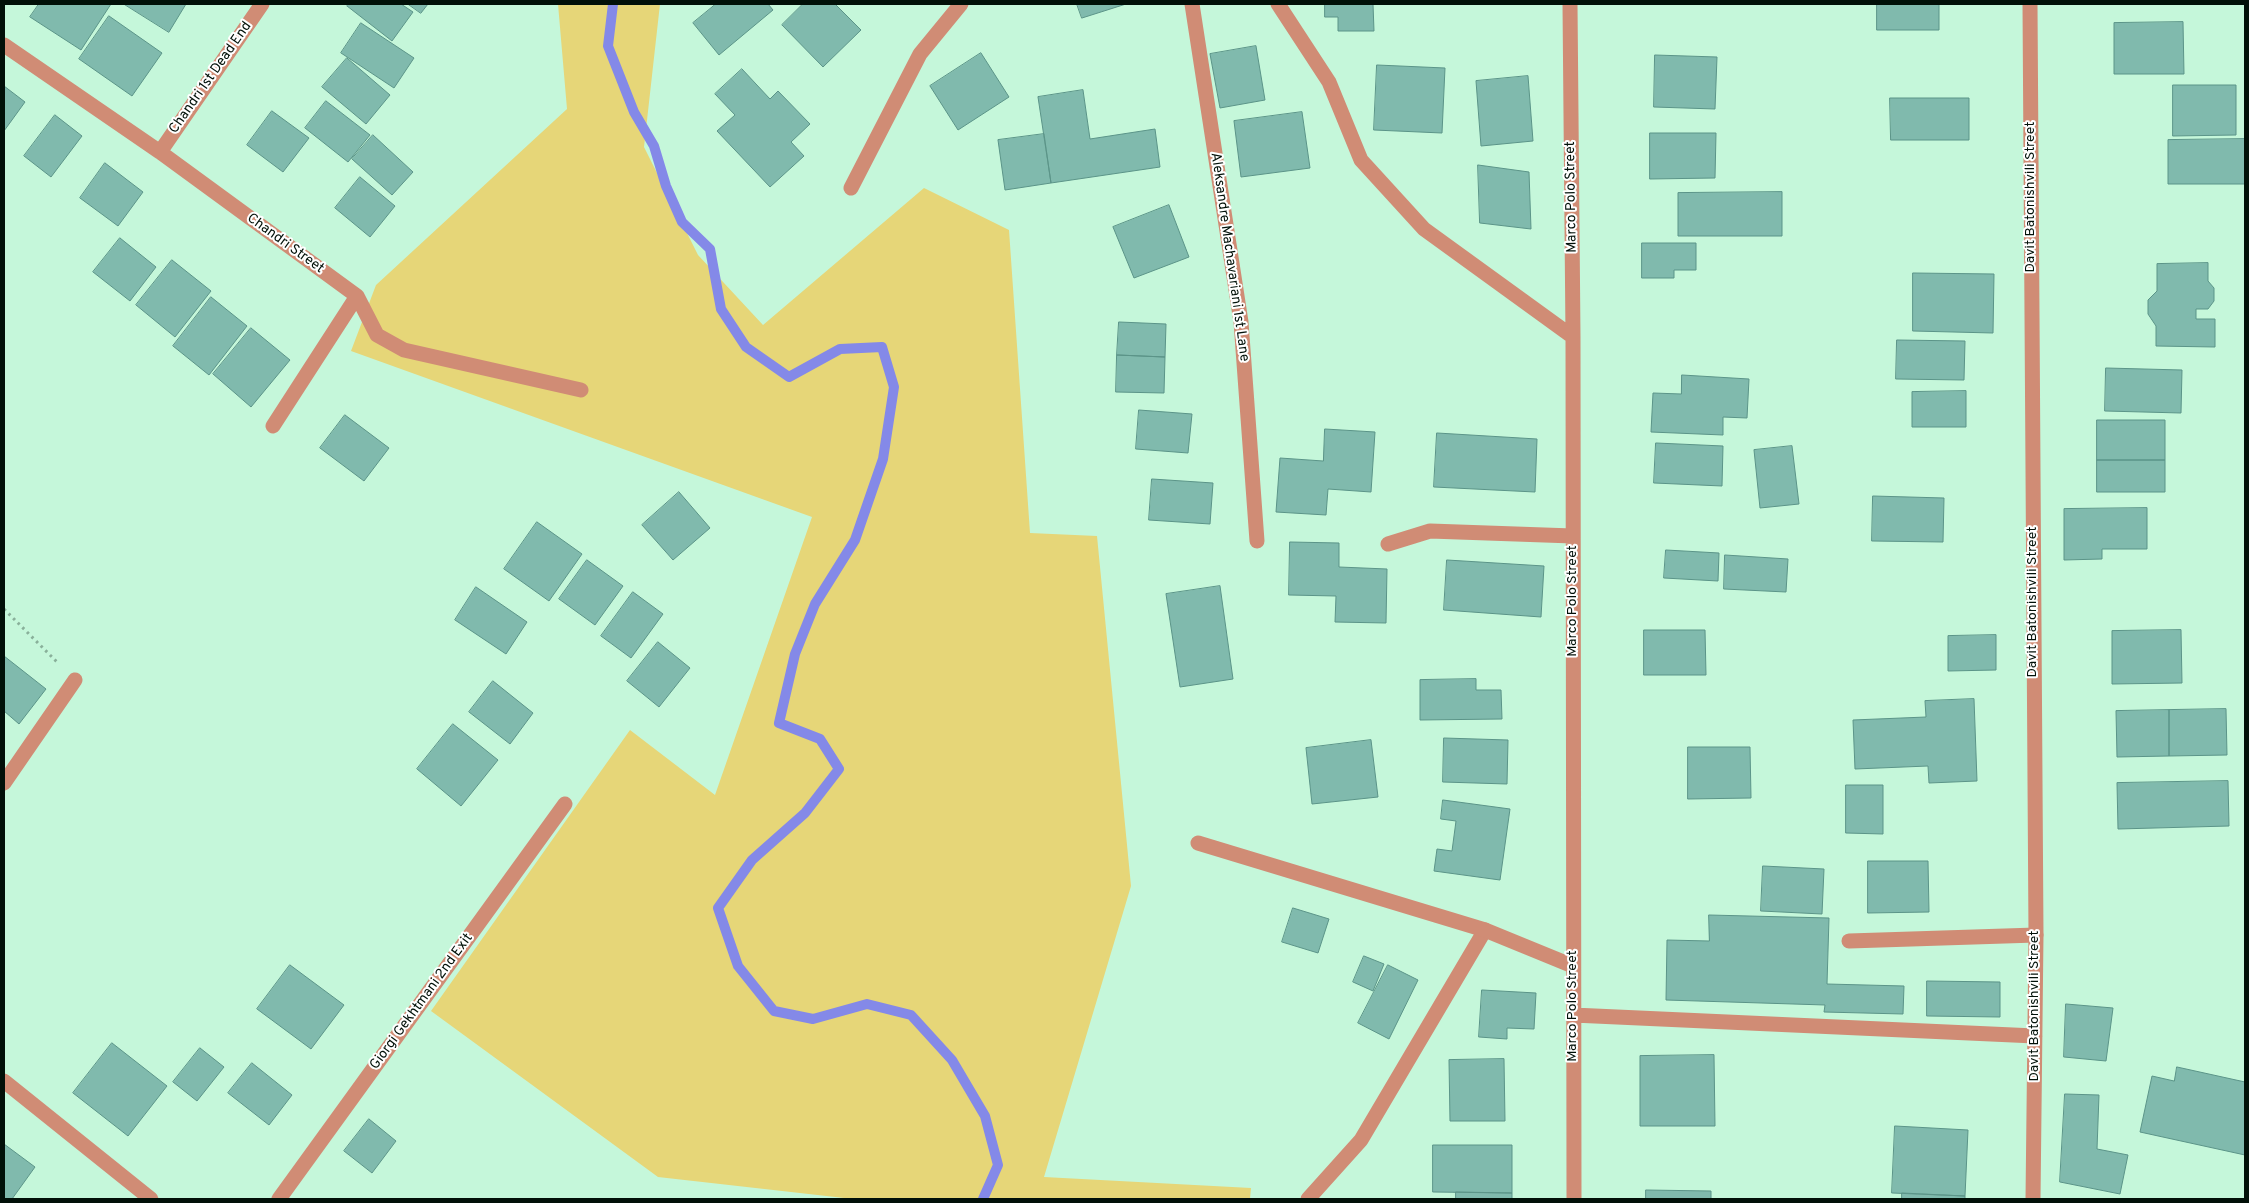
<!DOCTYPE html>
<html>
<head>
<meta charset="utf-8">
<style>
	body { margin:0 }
	#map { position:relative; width:2249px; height:1203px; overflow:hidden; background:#c5f7da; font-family:Overpass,sans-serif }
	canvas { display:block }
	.frame { position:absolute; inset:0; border:5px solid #011008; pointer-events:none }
</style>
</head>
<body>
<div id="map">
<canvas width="2249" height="1203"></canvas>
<div class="frame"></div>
</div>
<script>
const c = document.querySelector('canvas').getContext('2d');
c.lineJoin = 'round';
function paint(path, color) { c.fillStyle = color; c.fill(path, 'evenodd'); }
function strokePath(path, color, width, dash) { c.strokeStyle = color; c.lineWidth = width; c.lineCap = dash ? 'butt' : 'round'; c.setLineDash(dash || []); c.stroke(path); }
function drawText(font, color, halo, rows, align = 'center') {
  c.font = font + ' Overpass,sans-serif'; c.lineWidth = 4; c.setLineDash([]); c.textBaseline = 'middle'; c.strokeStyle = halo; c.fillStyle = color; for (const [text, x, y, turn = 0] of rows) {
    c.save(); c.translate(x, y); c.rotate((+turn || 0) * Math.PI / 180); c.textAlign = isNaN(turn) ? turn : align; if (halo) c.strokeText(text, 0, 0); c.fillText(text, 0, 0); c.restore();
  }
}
paint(new Path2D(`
	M558 4H660L644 147 698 255 763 325 924 188 1009 230 1030 533 1097 536 1131 886 1044 1177 1251 1188 1250 1199H853L658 1177 431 1011 630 730 715 795 812 517 351 351 376 285 567 109Z`), '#e6d678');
strokePath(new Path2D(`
	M613 4 608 46 634 112 654 146 666 186 682 222 710 249 721 309 746 347 789 377 840 349 882 347 894 387 883 459 855 540 815 604 795 654 779 723 820 739 839 769 805 813 752 860 718 908 738 966 774 1011 813 1019 867 1004 911 1015 952 1060 985 1116 998 1165 983 1199`), '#8489e8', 10);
const building = new Path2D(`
	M39 4H111L81 50 30 17Z
	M124 4H186L169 32Z
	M349 4H401L413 12 392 41 347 6Z
	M408 4H428L421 13Z
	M716 4H768L773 10 719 55 693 23Z
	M803 4H835L861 30 823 67 782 25Z
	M1077 4H1126L1082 18Z
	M1325 4H1373L1374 31H1338V17H1325Z
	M1877 4H1939V30H1877Z
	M109 16 162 53 132 96 79 59Z
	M2183 22 2184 74H2114V23Z
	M361 23 414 58 394 88 341 53Z
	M1256 46 1265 100 1220 108 1210 54Z
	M981 53 1009 97 958 130 930 86Z
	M1655 55 1717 57 1715 109 1654 107Z
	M347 58 390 95 366 124 322 87Z
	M1377 65 1445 68 1442 133 1374 130Z
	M742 69 770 99 778 91 810 124 791 142 804 156 770 187 717 131 735 115 715 94Z
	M1528 76 1533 141 1481 146 1476 81Z
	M2173 85H2236V135L2173 136Z
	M4 86 25 102 4 131Z
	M1083 90 1090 139 1155 129 1160 167 1051 183 1038 97Z
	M1890 98H1969V140H1891Z
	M326 101 370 135 348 162 305 128Z
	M272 111 309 138 283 172 247 145Z
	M1302 112 1310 168 1241 177 1234 121Z
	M55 115 82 136 51 177 24 156Z
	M1650 133H1716L1715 178 1650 179Z
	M1044 134 1051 183 1005 190 998 140Z
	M373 135 413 172 392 195 352 159Z
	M2245 139V184H2168V140Z
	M105 163 143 192 118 226 80 198Z
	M1478 165 1529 172 1531 229 1480 223Z
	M360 177 395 206 370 237 335 208Z
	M1782 192V236H1678V193Z
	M1169 205 1189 257 1134 278 1113 227Z
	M120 238 156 267 130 301 93 272Z
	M1642 243H1696V270H1674V278H1642Z
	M172 260 211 291 175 337 136 305Z
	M2208 263V281L2214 288V301L2208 309H2196V319H2215V347L2156 346V326L2148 314V300L2157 291V264Z
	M1913 273 1994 274 1993 333 1913 331Z
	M211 297 247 326 209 375 173 346Z
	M1119 322 1166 324 1165 357 1117 355Z
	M251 328 290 360 251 407 213 374Z
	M1897 340 1965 341 1964 380 1896 379Z
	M1117 355 1165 357 1164 393 1116 392Z
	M2106 368 2182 370 2181 413 2105 411Z
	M1682 375 1749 379 1747 418 1723 417V435L1651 432 1653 393 1681 394Z
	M1966 391V427H1912V392Z
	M1139 410 1192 414 1188 453 1136 449Z
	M345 415 389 448 364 481 320 448Z
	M2097 420H2165V460H2097Z
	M1325 429 1375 432 1371 492 1328 489 1326 515 1276 512 1280 458 1323 461Z
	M1437 433 1537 439 1535 492 1434 487Z
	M1656 443 1723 446 1722 486 1654 483Z
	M1792 446 1799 504 1760 508 1754 450Z
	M2097 460H2165V492H2097Z
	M1152 479 1213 483 1210 524 1149 520Z
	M679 492 710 528 673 560 642 525Z
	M1873 496 1944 498 1943 542 1872 541Z
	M2147 508V549H2102V559L2064 560V509Z
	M537 522 582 554 549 601 504 569Z
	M1290 542 1339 543V567L1387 569 1386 623 1335 622 1336 596 1289 595Z
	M1666 550 1719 553 1718 581 1664 578Z
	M1725 555 1788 559 1786 592 1724 589Z
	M587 560 623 586 595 625 559 599Z
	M1447 560 1544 566 1541 617 1444 610Z
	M1220 586 1233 679 1180 687 1166 594Z
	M476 587 527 622 506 654 455 620Z
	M633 592 663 614 631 658 601 636Z
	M1644 630H1705L1706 675H1644Z
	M2181 630 2182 683 2112 684V631Z
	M1996 635V670L1948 671V636Z
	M658 642 690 668 659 707 627 681Z
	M4 656 46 689 19 724 4 711Z
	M1476 679V690H1501L1502 719 1420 720V680Z
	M493 681 533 713 510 744 469 712Z
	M1974 699 1977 781 1929 783 1928 766 1855 769 1853 720 1926 717 1925 701Z
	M2226 709 2227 755 2169 756V710Z
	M2169 710V756L2117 757 2116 711Z
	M453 724 498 760 461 806 417 769Z
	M1444 738 1508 740 1507 784 1443 782Z
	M1371 740 1378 797 1312 804 1306 748Z
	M1688 747H1750L1751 798 1688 799Z
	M2228 781 2229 826 2118 829 2117 783Z
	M1846 785H1883V834L1846 833Z
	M1443 800 1510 809 1500 880 1434 871 1437 849 1452 851 1456 821 1441 819Z
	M1868 861H1928L1929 912 1868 913Z
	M1763 866 1824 869 1822 914 1761 911Z
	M1293 908 1329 919 1318 953 1282 942Z
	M1709 915 1829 918 1827 984 1904 986 1903 1014 1824 1012 1825 1005 1666 1000 1667 940 1709 941Z
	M1364 956 1384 964 1373 991 1353 982Z
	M290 965 344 1005 311 1049 257 1009Z
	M1388 965 1418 980 1389 1039 1358 1023Z
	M1927 981 2000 982V1017L1927 1016Z
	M1482 990 1536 993 1534 1029 1507 1028V1039L1479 1037Z
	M2066 1004 2113 1008 2106 1061 2064 1057Z
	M112 1043 167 1086 128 1136 73 1093Z
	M200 1048 224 1067 197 1101 173 1082Z
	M1714 1055 1715 1126H1640V1056Z
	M1504 1059 1505 1121H1450L1449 1060Z
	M252 1063 292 1095 269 1125 228 1093Z
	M2177 1067 2245 1082V1155L2140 1132 2152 1076 2174 1081Z
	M2065 1094 2099 1095 2097 1149 2128 1155 2120 1194 2060 1182Z
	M369 1119 396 1141 372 1173 344 1151Z
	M1895 1126 1968 1130 1965 1196 1892 1193Z
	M4 1144 35 1167 12 1199H4Z
	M1433 1145H1512V1193L1433 1192Z
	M1646 1190 1711 1191V1199H1646Z
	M1456 1192 1512 1193V1199H1456Z
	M1902 1193 1965 1196V1199H1902Z`);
paint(building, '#80baad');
strokePath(building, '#5b9488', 1);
strokePath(new Path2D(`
	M4 609 58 663`), '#89b09a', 3, [2.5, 4]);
strokePath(new Path2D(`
	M1849 941 2036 935
	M1308 1199 1361 1140 1485 930`), '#d08c75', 15);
strokePath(new Path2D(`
	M1192 4 1241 322 1257 541
	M1278 4 1329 82 1361 160 1424 229 1573 337
	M1570 4 1573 337 1574 1199
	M2030 4 2036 935 2033 1199
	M4 45 160 152 357 296 377 335 404 350 581 390
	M160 152 262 4
	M851 188 920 54 961 4
	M273 426 357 296
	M1388 544 1430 531 1573 536
	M4 783 75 680
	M1198 843 1485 930 1573 966
	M1573 1015 2035 1036
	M4 1081 151 1199
	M279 1199 565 804`), '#d08c75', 15);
drawText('14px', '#011008', '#fff', [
	["Chandri 1st Dead End",211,78,-55],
	["Marco Polo Street",1572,197,-91],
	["Davit Batonishvili Street",2031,197,-90],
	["Chandri Street",285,244,36],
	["Aleksandre Machavariani 1st Lane",1229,257,82],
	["Marco Polo Street",1573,601,-90],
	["Davit Batonishvili Street",2033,602,-90],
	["Giorgi Gekhtmani 2nd Exit",422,1002,-54],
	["Marco Polo Street",1573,1006,-90],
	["Davit Batonishvili Street",2035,1006,-90]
]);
</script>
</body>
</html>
